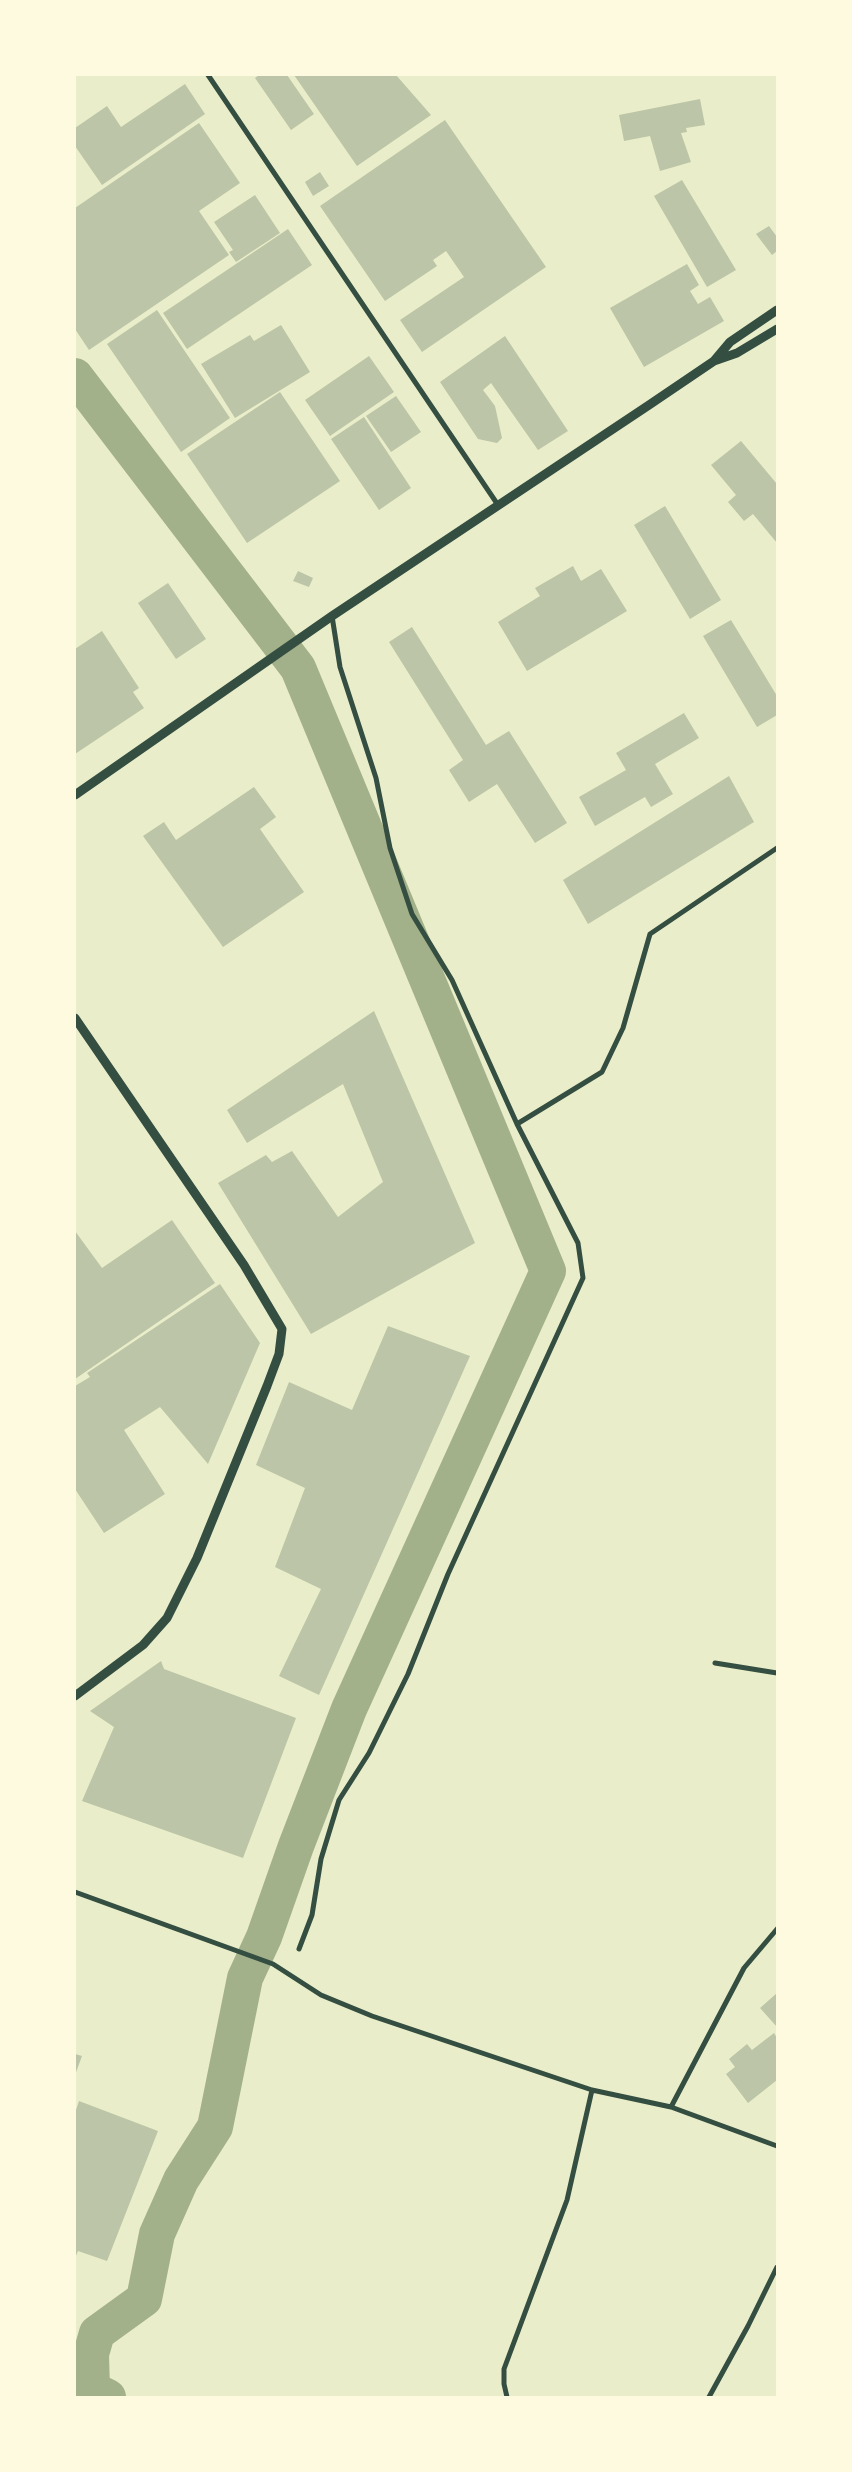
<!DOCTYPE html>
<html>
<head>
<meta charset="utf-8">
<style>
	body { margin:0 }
	#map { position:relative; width:852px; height:2472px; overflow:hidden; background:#e9edc9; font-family:"Work Sans",sans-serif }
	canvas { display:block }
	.frame { position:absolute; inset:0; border:76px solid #fefae0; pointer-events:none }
</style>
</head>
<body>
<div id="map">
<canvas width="852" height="2472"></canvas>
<div class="frame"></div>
</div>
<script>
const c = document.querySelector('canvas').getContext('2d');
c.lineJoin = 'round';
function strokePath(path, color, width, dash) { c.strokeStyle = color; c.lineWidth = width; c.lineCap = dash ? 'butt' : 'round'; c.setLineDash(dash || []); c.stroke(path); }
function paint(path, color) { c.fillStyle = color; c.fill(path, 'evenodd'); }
strokePath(new Path2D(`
	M75 376 298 668 548 1271 349 1709 296 1846 264 1937 245 1978 215 2127 181 2180 157 2234 144 2299 97 2333 91 2354 92 2389 108 2397`), '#a3b18a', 36);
paint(new Path2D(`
	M259 75H287L314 114 291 130 255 78Z
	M294 75H396L431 115 357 166Z
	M185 84 205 114 102 185 75 146V128L107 106 121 127Z
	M700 99 705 125 686 128 687 132 681 133 691 162 660 171 650 136 624 141 619 115Z
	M445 120 546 267 422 352 400 320 464 277 446 251 433 260 437 266 385 301 320 206Z
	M199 123 240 183 199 211 229 255 89 350 75 329V208Z
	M320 172 329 186 313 196 305 182Z
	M682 180 736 270 707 287 654 196Z
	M255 195 280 233 236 262 229 252 233 250 214 222Z
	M769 226 777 237V251L772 255 756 234Z
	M288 229 312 265 187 349 163 313Z
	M687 264 699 285 690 291 698 304 710 297 724 321 644 367 610 308Z
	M157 310 230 418 181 452 107 344Z
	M281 325 310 372 235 418 201 364 250 335 254 341Z
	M505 336 568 431 538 450 491 383 483 390 495 406 502 438 497 443 478 439 440 382Z
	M369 356 394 392 330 436 305 400Z
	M280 392 340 481 247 543 187 454Z
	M396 396 421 432 391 452 366 416Z
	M364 417 411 488 379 510 331 439Z
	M741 441 777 484V543L753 514 744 521 728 502 736 495 711 465Z
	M665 506 721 600 690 619 634 525Z
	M573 566 581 581 601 569 627 611 527 671 498 622 540 596 535 588Z
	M298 571 313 578 309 587 293 581Z
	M168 583 206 639 176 659 138 603Z
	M731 620 777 696V715L757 727 703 636Z
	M412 627 486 745 509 731 567 823 535 843 497 784 469 802 449 770 463 760 389 642Z
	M102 631 139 688 133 692 144 708 75 754V649Z
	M684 713 699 738 655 764 673 794 651 807 645 797 595 826 579 797 626 770 616 753Z
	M729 776 754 822 588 924 563 880Z
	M254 787 276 817 260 829 304 892 223 947 143 836 164 822 176 840Z
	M374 1011 475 1243 311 1334 218 1183 266 1155 272 1162 292 1151 338 1217 383 1182 343 1084 247 1143 227 1110Z
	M172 1220 215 1283 75 1379V1231L102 1268Z
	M220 1284 260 1343 208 1464 160 1407 124 1430 165 1494 104 1533 75 1489V1386L90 1377 87 1373Z
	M388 1326 470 1356 319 1695 279 1676 321 1589 275 1567 305 1488 256 1465 289 1382 352 1410Z
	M161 1661 164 1669 296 1718 243 1858 82 1801 114 1727 90 1711Z
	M777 1993V2027L760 2008Z
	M774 2033 777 2038V2080L748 2103 726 2074 735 2067 729 2059 747 2044 752 2050Z
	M75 2054 82 2056 75 2075Z
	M79 2101 158 2131 107 2261 78 2251 75 2258V2113Z`), '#bcc5a7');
strokePath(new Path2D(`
	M208 75 498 505
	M517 1124 602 1072 623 1028 650 934 777 848
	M715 1663 777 1673
	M75 1892 273 1964 321 1995 372 2016 592 2090 567 2200 504 2369V2384L507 2397
	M299 1949 312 1915 321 1859 339 1800 369 1753 408 1674 448 1574 583 1278 578 1243 517 1124 452 980 412 914 390 848 376 778 340 667 332 616
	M592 2090 671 2107 777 2146
	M671 2107 744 1968 777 1929
	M709 2397 748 2326 777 2267`), '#344e41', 5);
strokePath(new Path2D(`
	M714 361 730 342 777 310
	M75 795 332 616 649 405 714 361 737 353 777 329
	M75 1018 244 1265 282 1329 279 1354 267 1386 197 1558 167 1618 143 1645 75 1696`), '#344e41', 9);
</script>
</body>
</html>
